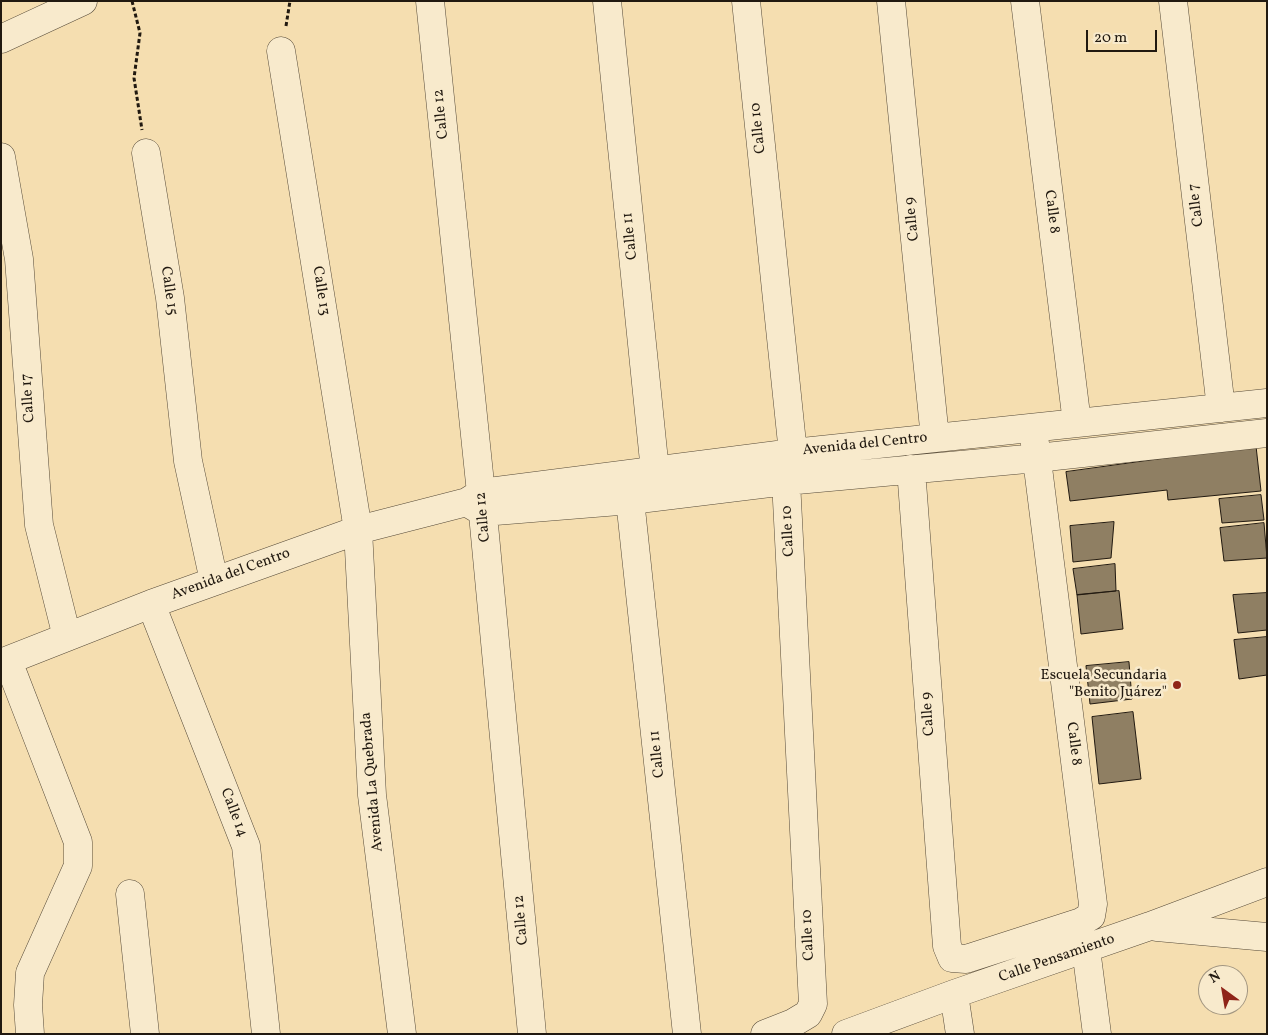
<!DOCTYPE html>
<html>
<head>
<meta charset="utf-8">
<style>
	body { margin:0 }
	#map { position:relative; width:1268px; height:1035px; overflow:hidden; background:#f5deb0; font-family:Vollkorn,serif }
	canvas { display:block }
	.frame { position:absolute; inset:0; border:2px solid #211910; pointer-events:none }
	.north { position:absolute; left:1198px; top:965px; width:50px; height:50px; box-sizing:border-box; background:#f8eacc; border:1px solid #a29681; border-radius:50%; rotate:328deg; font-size:14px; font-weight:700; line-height:20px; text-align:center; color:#211910 }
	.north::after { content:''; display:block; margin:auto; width:18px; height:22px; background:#8f2418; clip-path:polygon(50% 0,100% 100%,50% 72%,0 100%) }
	.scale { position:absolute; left:1086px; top:30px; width:71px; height:22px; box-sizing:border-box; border:2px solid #211910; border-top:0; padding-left:6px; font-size:15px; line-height:18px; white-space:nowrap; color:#211910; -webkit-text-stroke:4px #f8eacc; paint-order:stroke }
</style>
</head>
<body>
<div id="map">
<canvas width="1268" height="1035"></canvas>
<div class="frame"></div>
<div class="north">N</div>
<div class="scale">20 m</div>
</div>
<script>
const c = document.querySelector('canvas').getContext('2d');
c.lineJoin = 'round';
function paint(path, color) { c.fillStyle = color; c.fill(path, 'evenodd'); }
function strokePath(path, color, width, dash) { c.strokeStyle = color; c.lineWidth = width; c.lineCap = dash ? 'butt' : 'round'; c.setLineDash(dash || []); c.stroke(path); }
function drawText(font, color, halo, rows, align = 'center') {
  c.font = font + ' Vollkorn,serif'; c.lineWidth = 5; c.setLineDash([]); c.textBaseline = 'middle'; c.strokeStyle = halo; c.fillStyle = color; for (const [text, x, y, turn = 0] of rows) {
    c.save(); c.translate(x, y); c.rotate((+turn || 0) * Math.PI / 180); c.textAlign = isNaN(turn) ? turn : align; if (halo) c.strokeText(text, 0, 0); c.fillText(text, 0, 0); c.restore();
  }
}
const building = new Path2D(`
	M1256 446 1261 491 1168 500 1167 490 1070 501 1066 472Z
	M1261 495 1264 520 1222 523 1219 499Z
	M1114 522 1111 558 1073 562 1070 526Z
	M1264 523 1267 558 1224 561 1220 528Z
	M1115 564 1116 591 1077 595 1073 569Z
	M1119 591 1123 629 1081 634 1077 595Z
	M1267 593V630L1238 633 1233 595Z
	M1267 637V675L1239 679 1234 640Z
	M1129 662 1132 699 1090 704 1086 666Z
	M1133 712 1141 779 1099 784 1092 717Z`);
paint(building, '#8f7f63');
strokePath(building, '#211910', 1);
const minor = new Path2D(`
	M430 1 481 493 532 1034
	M607 1 655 471
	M746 1 793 453 786 481 813 1004 808 1014 793 1023 765 1034
	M891 1 935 438
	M1025 1 1077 423
	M1173 1 1221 408
	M1 39 83 1
	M281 51 358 530 372 795 402 1034
	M146 153 170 298 188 461 214 581
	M1 157 19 259 39 525 67 637
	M911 469 947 946 952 958 966 959 1081 922 1091 916 1093 904 1033 428
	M628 481 687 1034
	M468 503 483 512 631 500 786 481 1037 458 1267 433
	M151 604 246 846 266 1034
	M8 661 78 842V866L30 973 28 1005 30 1034
	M1 663 151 604 358 530 467 502 481 493 793 453 1267 403
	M130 894 145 1034
	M1157 927 1267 937
	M1086 949 1097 1034
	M954 994 960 1034
	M846 1034 954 994 1150 926 1267 882`);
strokePath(minor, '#564a38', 29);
strokePath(new Path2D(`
	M132 1 140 33 134 78 142 130
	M286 26 290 1`), '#211910', 3, [4, 2.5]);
strokePath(minor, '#f8eacc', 28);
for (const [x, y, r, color] of [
	[1177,685,5,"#8f2418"]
]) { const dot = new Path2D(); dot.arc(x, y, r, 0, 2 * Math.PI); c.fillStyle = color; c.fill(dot); strokePath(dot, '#f8eacc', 2); }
drawText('15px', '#211910', '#f8eacc', [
	["Calle 12",442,114,-96],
	["Calle 10",759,128,-96],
	["Calle 7",1197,205,-97],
	["Calle 8",1051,212,83],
	["Calle 9",913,219,-96],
	["Calle 11",631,236,-96],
	["Calle 15",168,291,82],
	["Calle 13",320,291,81],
	["Calle 17",29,398,-94],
	["Avenida del Centro",865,445,-6],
	["Calle 12",484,517,-95],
	["Calle 10",789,531,-93],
	["Avenida del Centro",231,575,-20],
	["Calle 9",929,714,-94],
	["Calle 8",1073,744,83],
	["Calle 11",658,754,-96],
	["Avenida La Quebrada",373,782,-95],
	["Calle 14",233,813,69],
	["Calle 12",522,920,-95],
	["Calle 10",809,935,-93],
	["Calle Pensamiento",1057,959,-19]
]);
drawText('15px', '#211910', '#f8eacc', [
	["Escuela Secundaria",1167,676],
	["\"Benito Juárez\"",1167,693]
], 'right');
</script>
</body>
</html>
